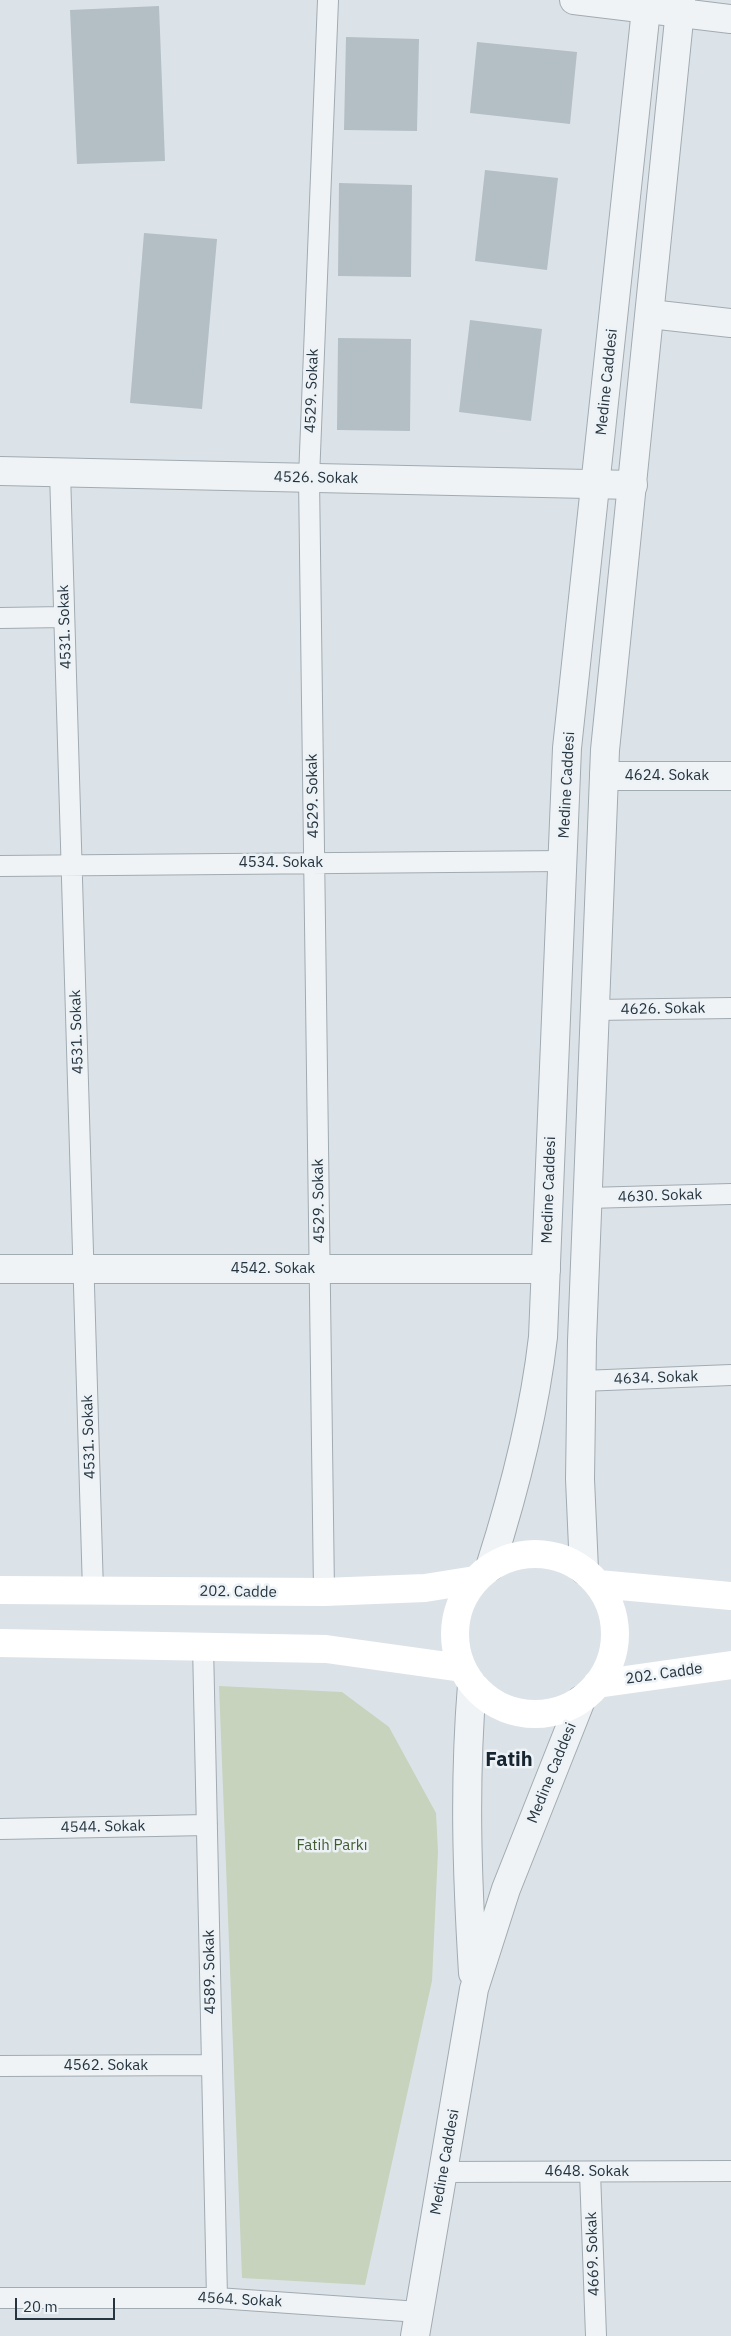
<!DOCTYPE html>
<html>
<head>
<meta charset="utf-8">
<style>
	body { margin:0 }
	#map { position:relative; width:731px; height:2336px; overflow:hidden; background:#dce3e8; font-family:"IBM Plex Sans",sans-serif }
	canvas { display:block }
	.scale { position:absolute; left:15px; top:2298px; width:100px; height:22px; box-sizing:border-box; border:2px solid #25343f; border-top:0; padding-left:6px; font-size:15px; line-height:18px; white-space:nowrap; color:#25343f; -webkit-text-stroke:4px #ecf2f5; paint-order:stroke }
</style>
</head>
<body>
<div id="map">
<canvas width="731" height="2336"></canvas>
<div class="scale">20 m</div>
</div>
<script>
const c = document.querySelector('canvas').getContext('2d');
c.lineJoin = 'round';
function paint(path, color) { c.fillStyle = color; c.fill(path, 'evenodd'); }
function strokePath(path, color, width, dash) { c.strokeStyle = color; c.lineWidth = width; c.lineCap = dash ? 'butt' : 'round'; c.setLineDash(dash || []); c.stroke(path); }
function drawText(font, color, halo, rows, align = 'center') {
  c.font = font + ' "IBM Plex Sans",sans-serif'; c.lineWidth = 5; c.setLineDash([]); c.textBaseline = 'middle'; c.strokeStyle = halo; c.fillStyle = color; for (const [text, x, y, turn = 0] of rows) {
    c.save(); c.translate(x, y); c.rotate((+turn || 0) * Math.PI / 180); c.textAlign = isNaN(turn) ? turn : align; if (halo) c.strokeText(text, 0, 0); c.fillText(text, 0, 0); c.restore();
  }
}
paint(new Path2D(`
	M219 1686 342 1692 389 1727 436 1813 438 1851 432 1981 365 2285 242 2278Z`), '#c7d3bd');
paint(new Path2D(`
	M159 6 165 161 77 164 70 10Z
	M346 37 419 39 417 131 344 130Z
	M477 42 577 52 570 124 470 113Z
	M485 170 558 178 547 270 475 261Z
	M339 183 412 185 411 277 338 276Z
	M144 233 217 239 202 409 130 403Z
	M470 320 542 329 531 421 459 412Z
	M338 338 411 339 410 431 337 430Z`), '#b3bec5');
const service = new Path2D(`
	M60 472 93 1591
	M0 618 64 617
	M0 866 563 861
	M595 1010 731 1008
	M588 1198 731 1194
	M582 1381 731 1375
	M324 1592 309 478 328 0
	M203 1645 217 2298
	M0 1829 207 1825
	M0 2066 212 2065
	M443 2172 731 2171
	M590 2172 596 2336
	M0 2298H217L419 2312`);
const minor = new Path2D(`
	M574 0 731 19
	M650 314 731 323
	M0 471 633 485
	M604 776H731
	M0 1269H546`);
const tertiary = new Path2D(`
	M490 1567C514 1492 534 1416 543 1337L567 748 647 0
	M584 1570 580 1479 582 1341 605 750 681 0
	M472 1685C464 1783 467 1874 473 1973
	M415 2336 474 1989 506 1889 581 1700`);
strokePath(service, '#a1abb2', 22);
strokePath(minor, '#a1abb2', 30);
strokePath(tertiary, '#a1abb2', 30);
strokePath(service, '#eff3f6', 20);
strokePath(minor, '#eff3f6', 28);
strokePath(tertiary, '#eff3f6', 28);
strokePath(new Path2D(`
	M455 1634a80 80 0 1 1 160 0a80 80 0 1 1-160 0Z
	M598 1584 731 1596
	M0 1590 324 1592 425 1588 475 1580
	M0 1643 326 1649 462 1668
	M597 1684 731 1665`), '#fff', 28);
drawText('15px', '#25343f', '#ecf2f5', [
	["Medine Caddesi",607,382,-84],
	["4529. Sokak",312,391,-88],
	["4526. Sokak",316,478,1],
	["4531. Sokak",65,627,-92],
	["4624. Sokak",667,776],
	["Medine Caddesi",567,785,-87],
	["4529. Sokak",313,796,-91],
	["4534. Sokak",281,863],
	["4626. Sokak",663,1009,-1],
	["4531. Sokak",77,1032,-92],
	["Medine Caddesi",549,1190,-88],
	["4630. Sokak",660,1196,-2],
	["4529. Sokak",319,1201,-91],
	["4542. Sokak",273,1269],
	["4634. Sokak",656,1378,-2],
	["4531. Sokak",89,1437,-92],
	["202. Cadde",238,1592,1],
	["202. Cadde",664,1674,-8],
	["Medine Caddesi",552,1773,-68],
	["4544. Sokak",103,1827,-1],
	["4589. Sokak",210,1972,-91],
	["4562. Sokak",106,2066],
	["Medine Caddesi",445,2162,-80],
	["4648. Sokak",587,2172],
	["4669. Sokak",593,2254,-92],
	["4564. Sokak",240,2300,3]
]);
drawText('15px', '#425c31', '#ecf2f5', [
	["Fatih Parkı",332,1846]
]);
drawText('bold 20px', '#172530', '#ecf2f5', [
	["Fatih",509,1760]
]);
</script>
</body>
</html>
